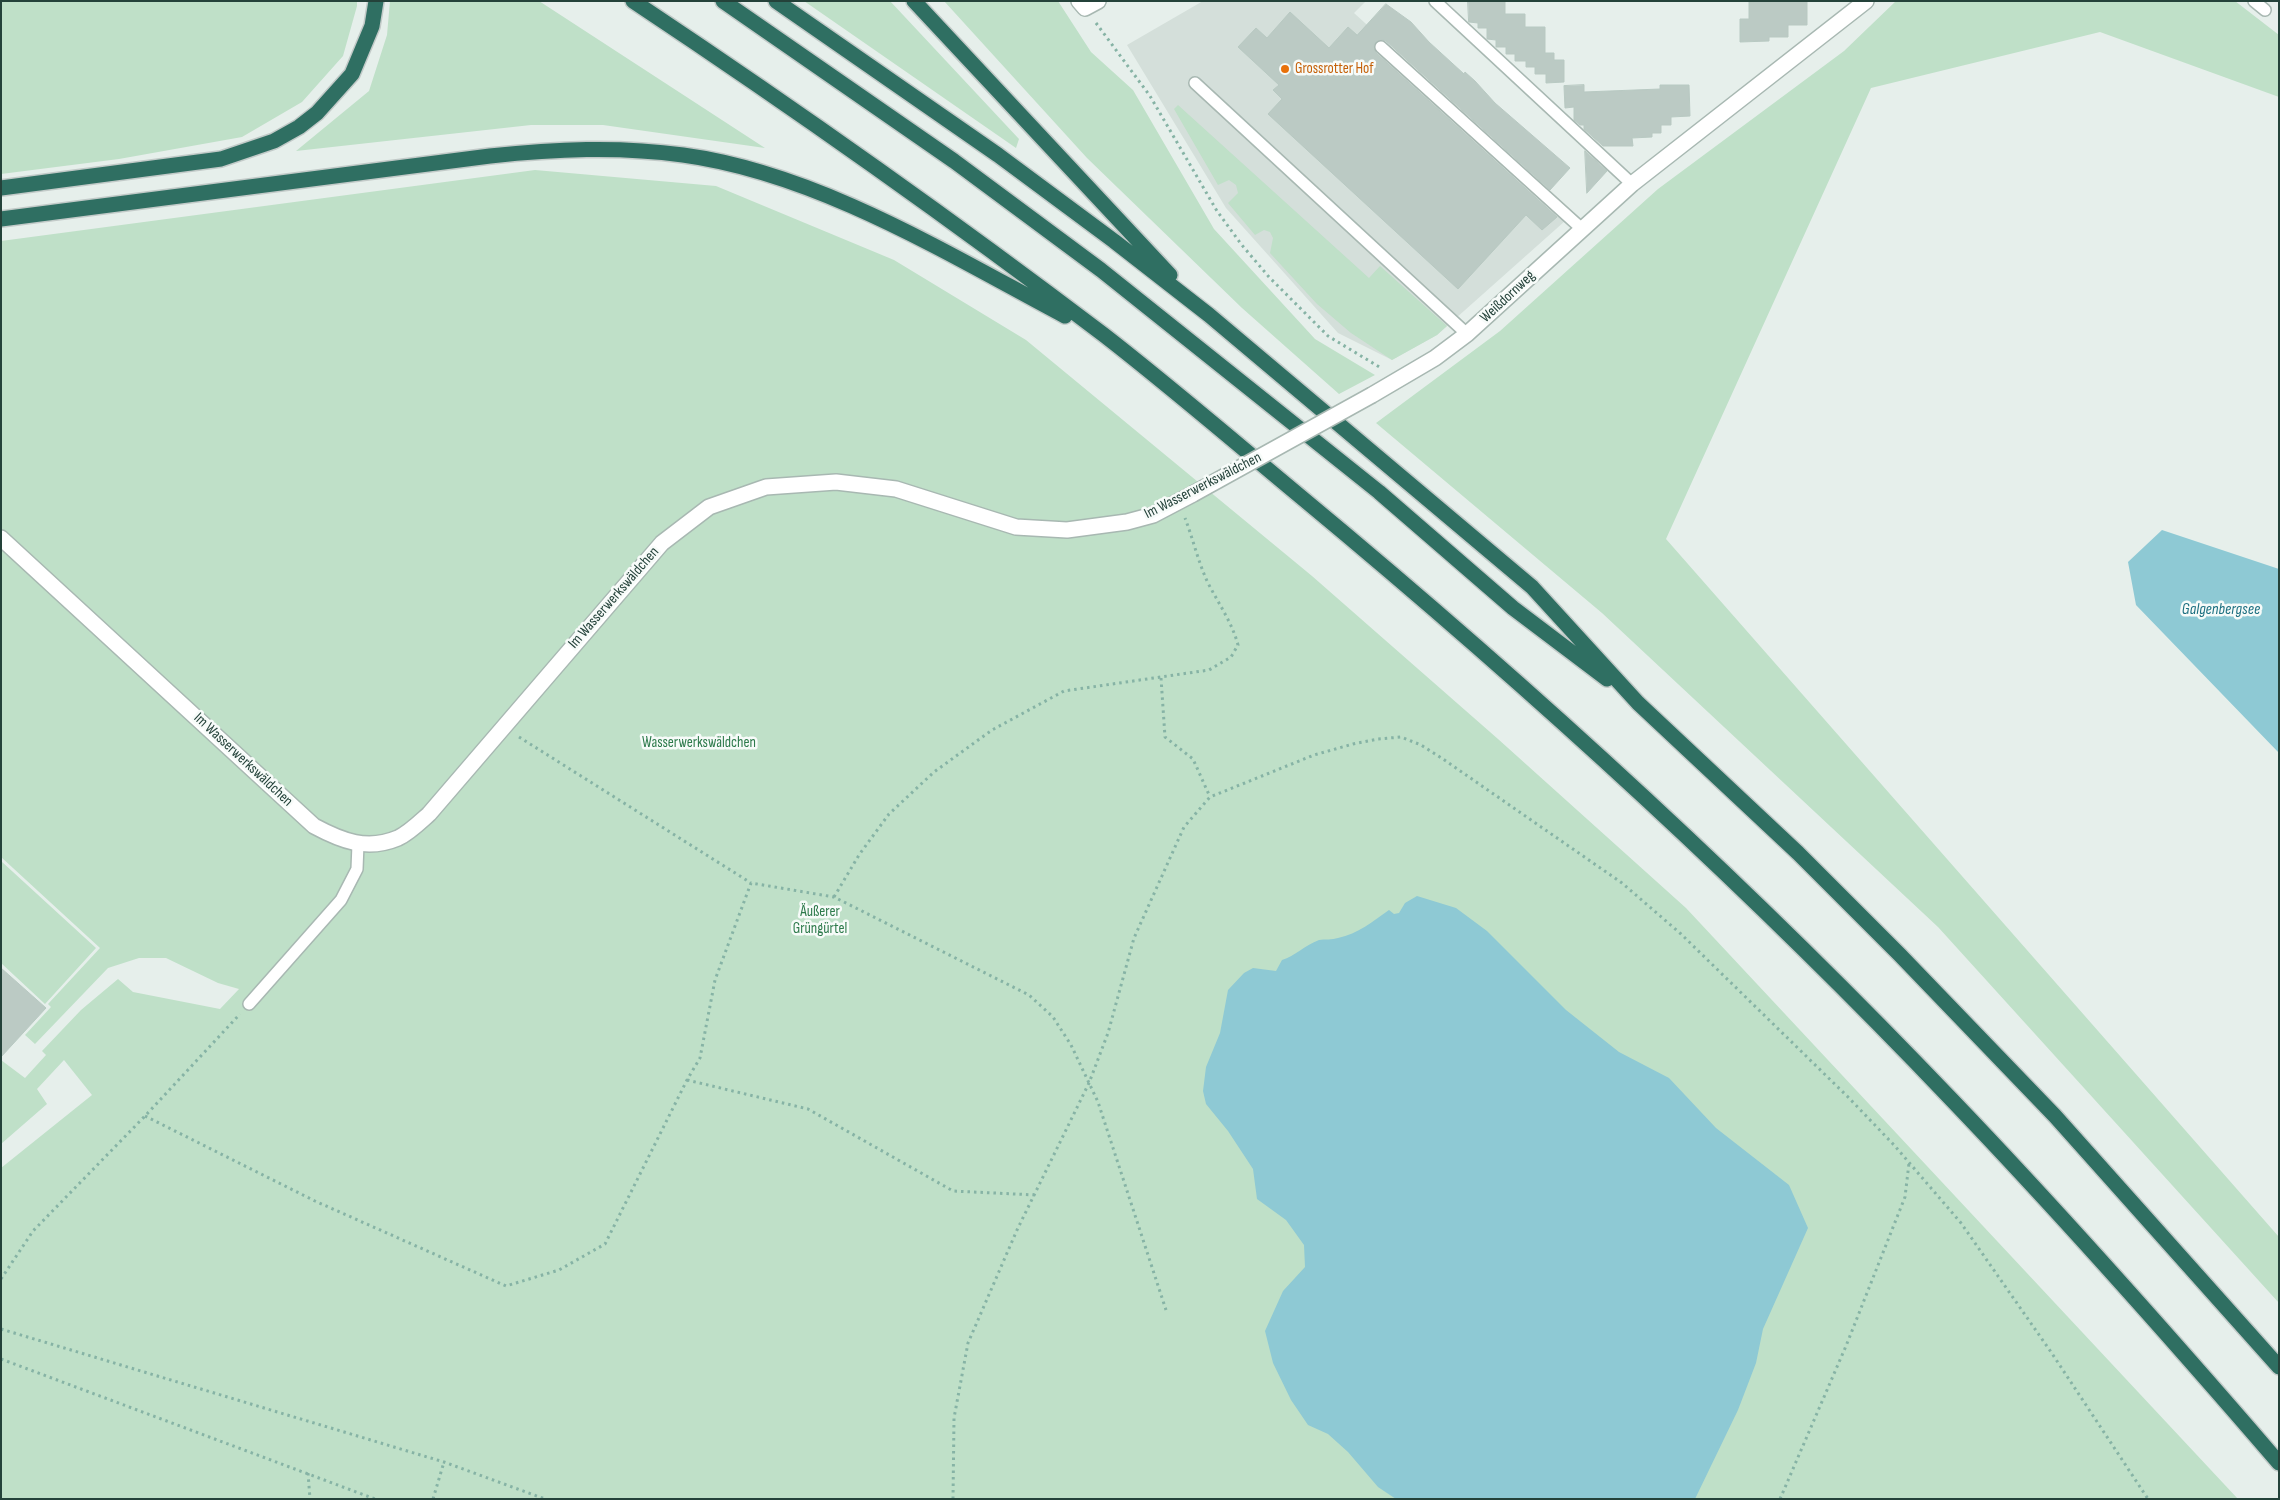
<!DOCTYPE html>
<html>
<head>
<meta charset="utf-8">
<style>
	body { margin:0 }
	#map { position:relative; width:2280px; height:1500px; overflow:hidden; background:#e6efeb; font-family:"Sofia Sans Condensed",sans-serif }
	canvas { display:block }
	.frame { position:absolute; inset:0; border:2px solid #24423a; pointer-events:none }
</style>
</head>
<body>
<div id="map">
<canvas width="2280" height="1500"></canvas>
<div class="frame"></div>
</div>
<script>
const c = document.querySelector('canvas').getContext('2d');
c.lineJoin = 'round';
function paint(path, color) { c.fillStyle = color; c.fill(path, 'evenodd'); }
function strokePath(path, color, width, dash) { c.strokeStyle = color; c.lineWidth = width; c.lineCap = dash ? 'butt' : 'round'; c.setLineDash(dash || []); c.stroke(path); }
function drawText(font, color, halo, rows, align = 'center') {
  c.font = font + ' "Sofia Sans Condensed",sans-serif'; c.lineWidth = 5; c.setLineDash([]); c.textBaseline = 'middle'; c.strokeStyle = halo; c.fillStyle = color; for (const [text, x, y, turn = 0] of rows) {
    c.save(); c.translate(x, y); c.rotate((+turn || 0) * Math.PI / 180); c.textAlign = isNaN(turn) ? turn : align; if (halo) c.strokeText(text, 0, 0); c.fillText(text, 0, 0); c.restore();
  }
}
paint(new Path2D(`
	M1203 1H1366L1354 13 1574 213 1437 335 1392 360 1338 333 1226 208 1127 45Z`), '#d4dfda');
paint(new Path2D(`
	M1 1H357V6L343 56 302 102 242 137 119 159 1 174Z
	M390 1H539L765 148 603 125H531L296 151 369 91 387 35Z
	M804 1H890L1019 139 1016 148Z
	M944 1H1058L1091 52 1133 90 1214 229 1315 339 1375 375 1339 394 1242 308 1087 158Z
	M1896 1H2235L2279 35V97L2100 32 1871 88 1666 539 2279 1237V1303L1938 927 1602 613 1376 423 1500 331 1658 189 1844 51Z
	M1178 105 1369 278 1380 266 1447 326 1437 335 1392 360 1351 333 1317 304 1270 253 1273 238 1270 232 1264 230 1255 235 1228 203 1238 193 1236 185 1229 180 1218 185 1174 109Z
	M535 170 716 186 894 260 1026 340 1312 576 1498 739 1686 908 2238 1499H1V1168L92 1095 64 1060 37 1089 47 1104 1 1144V1060L25 1078 46 1055 42 1051 81 1010 118 979 133 992 220 1009 239 989 218 983 166 958H139L108 968 35 1044 25 1035 51 1007 48 1004 100 948 1 857V241Z
	M1 861 96 948 45 1004 1 963Z`), '#bfe0c8');
paint(new Path2D(`
	M2162 530 2279 569V753L2136 605 2128 562Z
	M1417 896 1456 908 1487 931 1566 1010 1619 1052 1669 1078 1716 1128 1789 1185 1808 1228 1763 1329 1756 1363 1738 1410 1695 1499H1396L1378 1487 1348 1452 1328 1434 1308 1425 1291 1400 1273 1363 1265 1331 1283 1291 1305 1267 1304 1245 1286 1220 1257 1199 1253 1169 1228 1131 1206 1104 1203 1091 1206 1067 1220 1033 1228 990 1244 973 1253 968 1276 971 1282 960C1295 956 1305 945 1319 940 1325 939 1332 940 1338 938 1358 934 1373 921 1389 910L1394 914 1399 913 1405 903Z`), '#8ec9d4');
const building = new Path2D(`
	M1468 1H1505V14H1525V27H1545V53H1554V60H1564V82L1546 83V74H1535V67H1526V61H1515V54H1506V47H1496V40L1487 39V28H1478V23L1469 22Z
	M1807 1V25H1788V37H1769V41L1740 42V19H1749V2Z
	M1386 4 1411 22 1429 42 1464 74 1465 72 1475 81 1495 103 1570 168 1550 190 1386 41 1382 40 1376 42 1374 46 1376 53 1557 217 1542 230 1526 215 1458 289 1268 114 1282 99 1273 90 1279 85 1238 47 1256 28 1267 38 1290 12 1329 48 1348 27 1357 35Z
	M1584 85V92L1660 89V85H1689L1690 116 1671 117V125H1661V133H1652V137L1632 138 1633 146H1603L1584 129V125H1580L1574 120V107L1565 108 1564 86Z
	M1585 151 1607 171 1587 193Z
	M1 968 46 1008 1 1057Z`);
paint(building, '#bbcac4');
strokePath(building, '#b8c9c2', 1);
const service = new Path2D(`
	M1435 1 1632 184
	M2254 1 2265 10
	M1381 47 1582 229
	M1195 83 1467 334
	M249 1004 341 900 357 869 358 844`);
const minor = new Path2D(`
	M1079 1 1085 8 1098 1`);
const tertiary = new Path2D(`
	M1372 395 1435 358 1467 334 1632 184 1866 1
	M1 538 314 826C342 841 367 851 398 838 409 833 420 822 429 814L662 543 709 507 766 487 836 482 896 489 1016 527 1067 530 1127 522 1153 515 1193 494`);
const motorway = new Path2D(`
	M633 1C794 108 951 219 1104 335 1171 387 1236 443 1301 497 1529 686 1748 886 1952 1100 2065 1218 2173 1340 2279 1463
	M723 1 954 161 1101 270 1379 492 1513 608 1607 679
	M776 1 998 155 1114 241 1209 315 1532 587 1638 703 1798 853 1900 955 2055 1116 2279 1367
	M914 1 1170 275
	M1 188 221 159 274 141 299 127 317 113 352 74 372 26 376 1
	M1 219 490 156C555 149 618 146 683 155 817 173 948 254 1065 316`);
strokePath(service, '#a8b8b2', 14);
strokePath(minor, '#a8b8b2', 18);
strokePath(tertiary, '#a8b8b2', 18);
strokePath(motorway, '#c2cac8', 18);
strokePath(new Path2D(`
	M1096 23 1150 96 1217 211 1241 244 1269 277 1328 336 1381 368
	M1161 678 1165 737 1193 759 1210 797
	M519 737 751 883
	M834 897 859 855 889 814 934 772 992 730 1064 691 1209 670 1231 657 1238 645C1232 622 1218 603 1207 581 1198 561 1193 539 1185 518
	M687 1080 808 1109 953 1191 1036 1195
	M145 1116 315 1201 506 1286 559 1270 605 1244 687 1080 700 1058 715 980 751 883 834 897 1029 995 1053 1017 1071 1045 1098 1102 1166 1310
	M1 1279 33 1231 145 1116 240 1014
	M1 1329 444 1462 545 1499
	M1 1359 375 1499
	M308 1473 310 1499
	M433 1499 444 1462
	M953 1499 954 1418 968 1343 1017 1230 1089 1083 1108 1033 1134 938 1184 827 1210 797 1314 755 1353 744 1378 739 1401 737 1421 745 1443 759 1622 883 1681 934 1848 1097 1894 1145 1961 1223 2051 1352 2148 1499
	M1780 1499 1846 1346 1905 1197 1909 1163`), '#86b3a5', 3, [2.5, 4]);
strokePath(service, '#fff', 11);
strokePath(minor, '#fff', 15);
strokePath(tertiary, '#fff', 15);
strokePath(motorway, '#2f6f62', 15);
const tertiaryBridge = new Path2D(`
	M1193 494 1372 395`);
strokePath(tertiaryBridge, '#a8b8b2', 18, []);
strokePath(tertiaryBridge, '#fff', 15);
for (const [x, y, r, color] of [
	[1285,69,5,"#e8710a"]
]) { const dot = new Path2D(); dot.arc(x, y, r, 0, 2 * Math.PI); c.fillStyle = color; c.fill(dot); strokePath(dot, '#f7fbf9', 2); }
drawText('15px', '#c56008', '#f7fbf9', [
	["Grossrotter Hof",1295,69]
], 'left');
drawText('15px', '#24423a', '#f7fbf9', [
	["Weißdornweg",1508,297,-43],
	["Im Wasserwerkswäldchen",1203,486,-27],
	["Im Wasserwerkswäldchen",614,598,-49],
	["Im Wasserwerkswäldchen",243,760,43]
]);
drawText('15px', '#2d7a4b', '#f7fbf9', [
	["Wasserwerkswäldchen",699,743],
	["Äußerer",820,912],
	["Grüngürtel",820,929]
]);
drawText('italic 16px', '#1c6f80', '#f7fbf9', [
	["Galgenbergsee",2221,610]
]);
</script>
</body>
</html>
